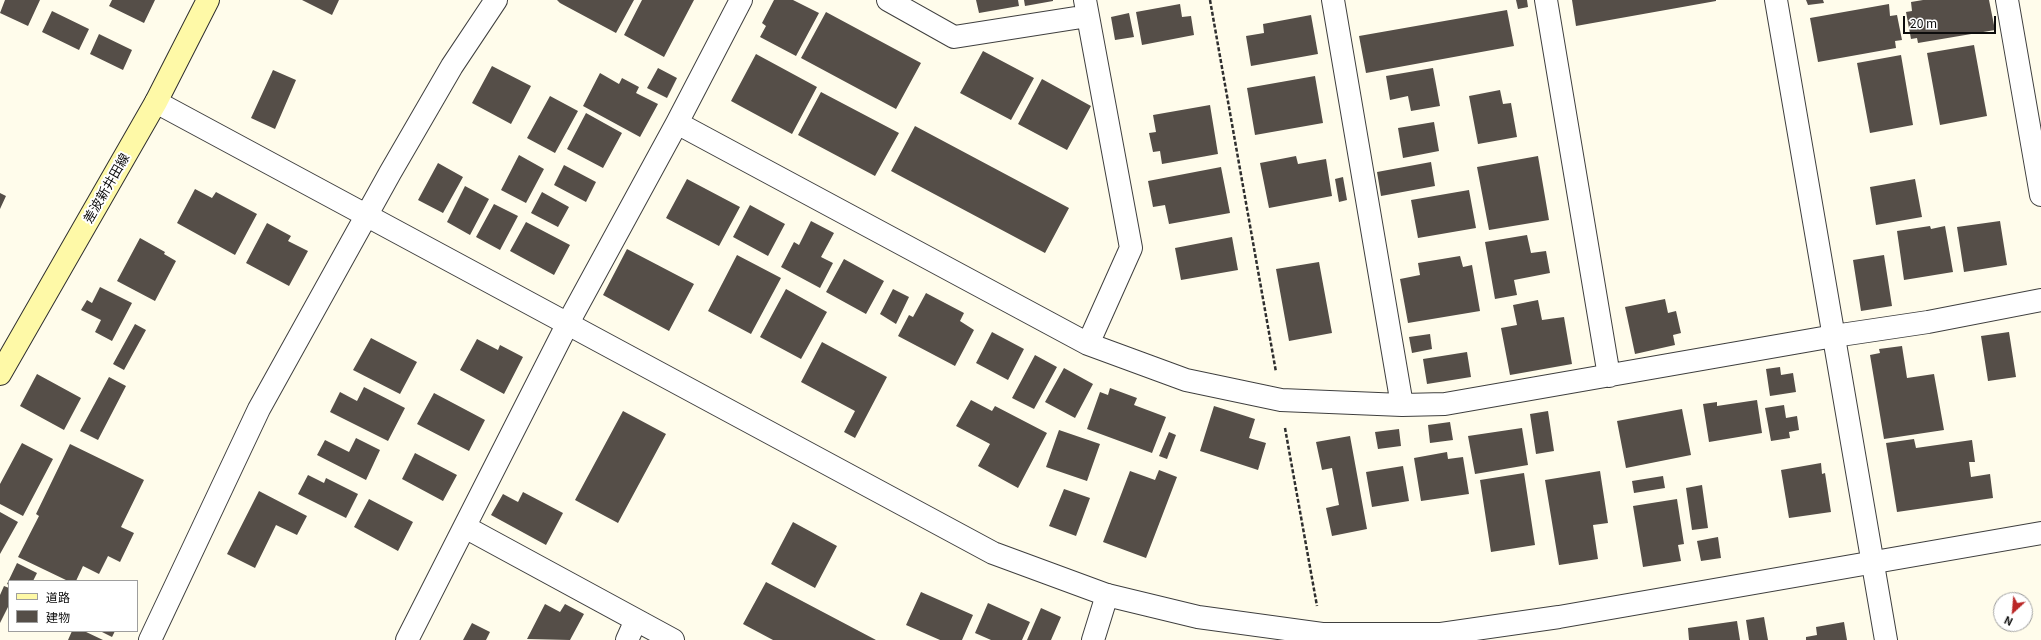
<!DOCTYPE html>
<html>
<head>
<meta charset="utf-8">
<style>
	body { margin:0 }
	#map { position:relative; width:2041px; height:640px; overflow:hidden; background:#fffceb; font-family:Georgia,"Noto Sans JP",serif }
	canvas { display:block }
	.legend { position:absolute; left:8px; top:580px; width:130px; height:52px; box-sizing:border-box; background:#fff; border:1px solid #9e9e9e; margin:0; padding:5px 7px; list-style:none; font-size:12px; color:#0c0c0c }
	.legend li { display:flex; align-items:center; gap:8px; height:20px }
	.legend b { width:20px; border:1px solid #9e9e9e }
	.north { position:absolute; left:1993px; top:592px; width:40px; height:40px; box-sizing:border-box; background:#fff; border:1px solid #9e9e9e; border-radius:50%; rotate:206deg; font-size:11px; font-weight:700; line-height:16px; text-align:center; color:#0c0c0c }
	.north::after { content:''; display:block; margin:auto; width:14px; height:18px; background:#ba2626; clip-path:polygon(50% 0,100% 100%,50% 72%,0 100%) }
	.scale { position:absolute; left:1903px; top:16px; width:93px; height:18px; box-sizing:border-box; border:2px solid #0c0c0c; border-top:0; padding-left:5px; font-size:12px; line-height:14px; white-space:nowrap; color:#0c0c0c; -webkit-text-stroke:3px #fff; paint-order:stroke }
</style>
</head>
<body>
<div id="map">
<canvas width="2041" height="640"></canvas>
<ul class="legend">
<li><b style="height:5px;background:#fef9a7"></b>道路</li>
<li><b style="height:11px;background:#554e48"></b>建物</li>
</ul>
<div class="north">N</div>
<div class="scale">20 m</div>
</div>
<script>
const c = document.querySelector('canvas').getContext('2d');
c.lineJoin = 'round';
function paint(path, color) { c.fillStyle = color; c.fill(path, 'evenodd'); }
function strokePath(path, color, width, dash) { c.strokeStyle = color; c.lineWidth = width; c.lineCap = dash ? 'butt' : 'round'; c.setLineDash(dash || []); c.stroke(path); }
function drawText(font, color, halo, rows, align = 'center') {
  c.font = font + ' Georgia,"Noto Sans JP",serif'; c.lineWidth = 4; c.setLineDash([]); c.textBaseline = 'middle'; c.strokeStyle = halo; c.fillStyle = color; for (const [text, x, y, turn = 0] of rows) {
    c.save(); c.translate(x, y); c.rotate((+turn || 0) * Math.PI / 180); c.textAlign = isNaN(turn) ? turn : align; if (halo) c.strokeText(text, 0, 0); c.fillText(text, 0, 0); c.restore();
  }
}
paint(new Path2D(`
	M5 0H40L28 26 0 13Z
	M112 0H155L144 23 109 6Z
	M302 0H339L332 15Z
	M557 0H634L616 33 560 3Z
	M642 0H694L664 57 624 35Z
	M774 0H793L819 13 796 56 760 37 766 26 762 23Z
	M976 0H1018L1019 6 979 13Z
	M1024 0H1053V1L1025 6Z
	M1516 0H1527L1528 7 1518 9Z
	M1572 0H1716V1L1576 26Z
	M1806 0H1823L1824 3 1808 5Z
	M1923 0H1989L1995 30 1918 43 1917 38 1911 39 1906 12 1912 11 1911 2Z
	M1180 4 1182 17 1191 16 1194 35 1142 45 1136 12Z
	M1889 4 1890 16 1897 15 1902 40 1895 41 1896 48 1818 62 1810 18Z
	M1507 10 1514 46 1366 73 1359 36Z
	M52 11 89 29 79 50 42 32Z
	M826 12 921 63 896 109 801 58Z
	M1129 13 1134 37 1115 40 1111 17Z
	M1311 15 1318 54 1251 66 1246 36 1264 33 1263 24Z
	M99 34 132 50 123 70 90 54Z
	M1974 45 1987 116 1940 125 1927 53Z
	M983 51 1034 78 1011 120 960 93Z
	M756 54 817 87 792 134 731 101Z
	M1901 55 1913 125 1870 133 1857 63Z
	M492 66 531 86 511 124 472 103Z
	M658 68 677 78 667 98 647 88Z
	M1433 68 1440 106 1411 111 1408 96 1390 100 1386 76Z
	M273 70 296 80 275 129 251 118Z
	M600 73 619 84 622 78 639 87 636 93 658 104 640 137 583 106Z
	M1315 76 1323 123 1255 135 1247 88Z
	M1042 79 1091 106 1067 150 1018 124Z
	M1500 90 1503 104 1511 103 1517 137 1478 144 1469 96Z
	M821 92 899 133 875 176 798 135Z
	M550 96 578 111 555 153 527 138Z
	M1210 105 1218 154 1162 164 1160 151 1153 152 1149 133 1156 132 1153 115Z
	M586 113 622 133 603 168 567 149Z
	M1434 122 1439 151 1403 158 1398 128Z
	M915 126 1069 208 1045 253 891 171Z
	M519 155 544 169 526 203 501 190Z
	M1296 156 1298 164 1326 159 1332 196 1269 208 1260 163Z
	M1538 156 1549 220 1489 230 1477 167Z
	M1431 162 1435 186 1381 196 1377 172Z
	M438 163 463 177 443 213 418 200Z
	M564 165 596 182 586 202 554 185Z
	M1221 167 1230 213 1169 224 1165 205 1153 207 1148 181Z
	M1343 177 1347 200 1339 202 1335 179Z
	M687 179 740 207 719 246 666 218Z
	M1915 179 1922 217 1876 225 1870 187Z
	M465 186 489 199 470 235 447 222Z
	M195 189 212 198 216 192 257 214 235 255 177 223Z
	M1469 190 1476 228 1418 238 1411 200Z
	M542 192 569 207 558 227 531 213Z
	M0 193 6 196 0 209Z
	M494 204 518 216 500 250 476 237Z
	M750 205 785 224 768 256 733 237Z
	M811 221 834 233 821 257 833 263 820 288 781 267 794 242 799 245Z
	M2000 221 2007 265 1964 272 1957 227Z
	M526 222 570 245 554 275 510 251Z
	M267 223 291 236 288 241 308 251 289 286 246 263Z
	M1930 226 1931 229 1945 226 1953 272 1904 280 1897 231Z
	M1527 235 1531 253 1546 251 1550 273 1514 280 1517 295 1495 299 1485 242Z
	M1232 237 1238 270 1181 280 1175 248Z
	M140 238 165 252 164 254 176 261 155 301 117 281Z
	M627 249 694 284 669 331 603 295Z
	M737 255 781 278 751 334 708 311Z
	M1884 255 1892 306 1861 311 1853 260Z
	M1460 256 1463 267 1472 265 1480 311 1408 323 1400 279 1420 275 1418 263Z
	M844 259 884 281 866 314 826 292Z
	M1319 262 1332 333 1289 341 1276 269Z
	M100 287 132 303 112 341 95 332 101 320 81 310 87 300 92 303Z
	M786 289 827 312 801 359 760 337Z
	M893 289 909 297 896 324 880 314Z
	M926 293 964 313 960 321 974 330 955 366 898 336 909 315 913 317Z
	M1665 299 1668 313 1676 311 1681 333 1673 335 1675 345 1635 354 1625 307Z
	M1538 300 1542 320 1564 317 1572 364 1510 375 1501 328 1517 325 1513 305Z
	M135 324 146 330 124 370 113 364Z
	M992 332 1024 349 1008 380 976 363Z
	M2009 332 2016 377 1988 381 1981 336Z
	M1430 334 1432 349 1412 353 1409 337Z
	M371 338 417 362 400 394 353 370Z
	M477 339 498 350 500 345 523 357 504 394 460 370Z
	M822 342 887 377 855 438 844 432 855 411 801 382Z
	M1902 346 1907 378 1934 374 1944 430 1884 439 1870 355 1880 353 1879 349Z
	M1467 352 1471 377 1427 384 1423 359Z
	M1035 355 1057 367 1034 409 1012 398Z
	M1780 367 1781 375 1793 373 1796 392 1770 396 1766 369Z
	M1064 368 1093 384 1075 418 1045 402Z
	M37 374 81 398 64 430 20 406Z
	M109 377 126 386 98 440 80 431Z
	M364 387 405 408 388 441 330 412 340 392 357 401Z
	M1110 388 1137 398 1134 405 1166 417 1152 453 1087 429 1100 392 1108 395Z
	M434 393 485 420 469 451 417 424Z
	M971 400 992 411 995 406 1047 433 1018 488 978 466 990 444 956 426Z
	M1757 400 1762 433 1709 442 1703 404 1717 402V406Z
	M1784 405 1786 418 1797 416 1799 430 1789 432 1790 438 1771 441 1765 408Z
	M1214 406 1255 419 1249 438 1266 443 1258 470 1200 451Z
	M1682 409 1691 455 1626 468 1617 421Z
	M623 411 666 434 618 523 575 500Z
	M1548 411 1554 451 1536 454 1530 414Z
	M1450 422 1453 440 1430 443 1428 425Z
	M1522 428 1528 465 1475 474 1468 436Z
	M1399 429 1401 446 1378 449 1375 432Z
	M1059 430 1100 444 1087 481 1046 467Z
	M1169 432 1176 435 1167 459 1159 456Z
	M1350 436 1367 529 1332 536 1326 508 1339 505 1332 468 1322 470 1316 442Z
	M356 438 380 450 366 480 317 455 325 440 349 452Z
	M1914 439 1916 448 1972 440 1975 462H1969L1971 477 1990 474 1993 498 1897 512 1886 443Z
	M22 443 53 459 23 516 0 504V484Z
	M70 444 144 480 121 527 134 533 120 562 108 556 99 574 83 566 76 581H68L18 557 39 516 36 514Z
	M1447 452 1448 459 1463 457 1469 494 1421 501 1414 458Z
	M415 453 457 475 443 501 402 479Z
	M1821 463 1822 474 1825 473 1831 512 1789 518 1781 470Z
	M1403 466 1409 501 1372 507 1366 472Z
	M1159 470 1177 477 1146 558 1103 542 1130 471 1155 480Z
	M1600 471 1608 523 1593 525 1598 559 1559 565 1545 480Z
	M1524 473 1535 545 1491 552 1480 480Z
	M308 475 324 483 326 478 358 494 346 518 298 494Z
	M1663 476 1665 488 1634 493 1632 481Z
	M1702 485 1708 528 1692 530 1686 488Z
	M1064 489 1090 498 1076 536 1049 526Z
	M259 491 307 516 297 535 276 525 255 568 227 554Z
	M523 492 563 513 546 545 491 515 503 494 518 502Z
	M369 499 413 522 398 551 354 527Z
	M1677 499 1684 544 1678 545 1681 561 1643 567 1633 506Z
	M0 512 18 522 0 554Z
	M793 522 837 546 815 588 771 564Z
	M1718 537 1721 558 1701 561 1697 541Z
	M17 563 37 573 33 581H9V585L7 584Z
	M766 582 876 640H773L743 624Z
	M4 586 9 588V605L0 623V595Z
	M921 592 973 615 962 640H940L906 625Z
	M988 603 1030 622 1022 640H991L975 633Z
	M545 604 560 612 565 604 584 614 570 640 527 639Z
	M1041 608 1061 617 1051 640H1027Z
	M1764 617 1768 640H1749L1746 620Z
	M1737 621 1740 640H1689L1688 628Z
	M1844 622 1847 640H1806V637L1817 635 1816 627Z
	M472 623 490 632 486 640H463Z
	M72 631H84L103 640H68Z
	M100 631H115L112 637Z`), '#554e48');
const minor = new Path2D(`
	M888 0 954 37 1088 16
	M1085 0 1131 248 1088 344
	M1333 0 1402 405
	M1546 0 1609 376
	M1776 0 1886 640
	M2007 0 2041 195
	M677 123 1088 344 1186 380 1281 400 1402 405 1445 404 1834 336 1928 322 2041 300
	M465 527 673 640
	M407 640 568 323 677 123 741 0
	M627 640 636 620
	M1093 640 1107 595`);
const tertiary = new Path2D(`
	M156 102 993 553 1107 595 1198 617 1322 634H1441L1559 617 2041 533
	M150 640 259 409 390 173 452 66 496 0`);
const secondary = new Path2D(`
	M0 374 156 102 208 0`);
strokePath(minor, '#3f3f3f', 24);
strokePath(tertiary, '#3f3f3f', 24);
strokePath(secondary, '#2e2e2e', 24);
strokePath(new Path2D(`
	M1210 0 1276 372
	M1285 428 1317 606`), '#2e2e2e', 2.5, [4, 2]);
strokePath(minor, '#fff', 22);
strokePath(tertiary, '#fff', 22);
strokePath(secondary, '#fef9a7', 22);
drawText('13px', '#0c0c0c', '#fff', [
	["差波新井田線",106,188,-60]
]);
</script>
</body>
</html>
